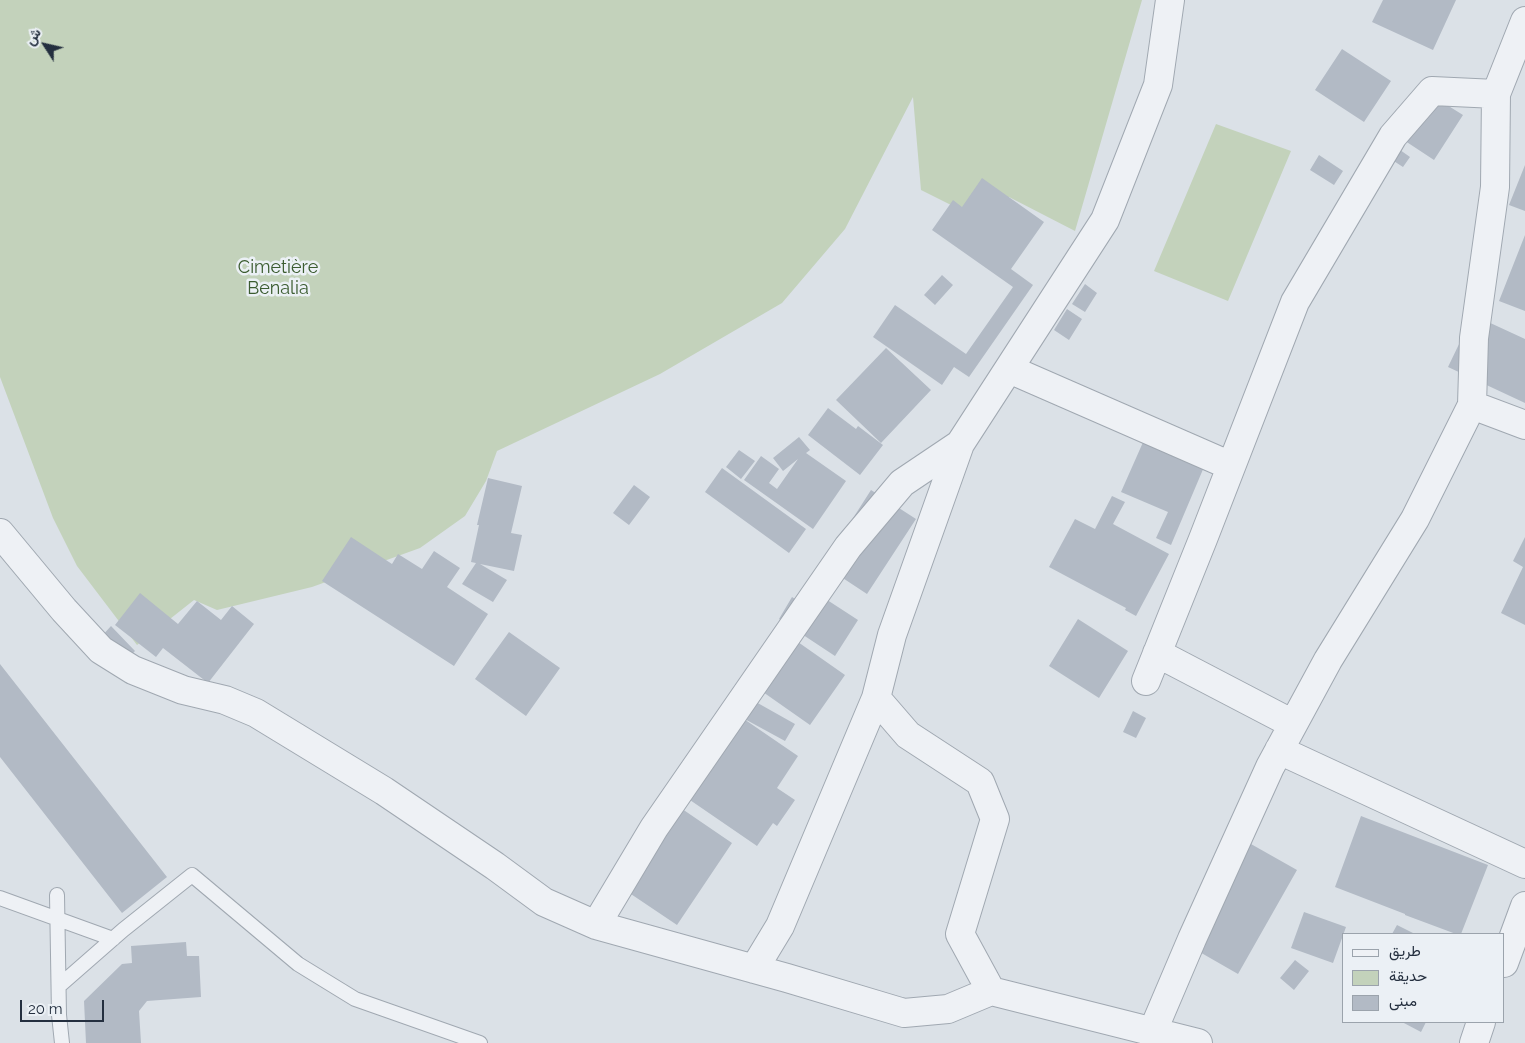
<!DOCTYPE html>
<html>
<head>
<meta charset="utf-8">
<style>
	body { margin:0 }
	#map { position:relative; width:1525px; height:1043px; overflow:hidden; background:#dbe1e7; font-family:Raleway,Vazirmatn,sans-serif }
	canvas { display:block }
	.legend { position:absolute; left:1342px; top:933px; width:162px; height:90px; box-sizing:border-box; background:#ebf0f5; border:1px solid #9ba3ac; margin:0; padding:6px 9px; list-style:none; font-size:15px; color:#242f3f }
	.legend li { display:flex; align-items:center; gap:10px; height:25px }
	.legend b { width:25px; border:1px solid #9ba3ac }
	.north { position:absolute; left:20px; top:20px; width:50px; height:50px; -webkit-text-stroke:4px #ebf0f5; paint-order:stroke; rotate:305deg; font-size:14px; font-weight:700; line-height:20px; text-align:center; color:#242f3f }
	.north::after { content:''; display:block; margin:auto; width:18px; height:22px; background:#242f3f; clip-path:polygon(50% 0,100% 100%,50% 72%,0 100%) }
	.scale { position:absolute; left:20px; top:1000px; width:84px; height:22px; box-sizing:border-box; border:2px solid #242f3f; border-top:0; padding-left:6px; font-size:15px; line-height:18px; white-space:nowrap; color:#242f3f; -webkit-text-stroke:4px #ebf0f5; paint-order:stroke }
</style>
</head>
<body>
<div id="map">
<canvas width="1525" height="1043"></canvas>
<ul class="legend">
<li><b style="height:6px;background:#eef1f5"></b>طريق</li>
<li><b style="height:14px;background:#c3d2bb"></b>حديقة</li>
<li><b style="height:14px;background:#b2bac5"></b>مبنى</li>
</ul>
<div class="north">ش</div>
<div class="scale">20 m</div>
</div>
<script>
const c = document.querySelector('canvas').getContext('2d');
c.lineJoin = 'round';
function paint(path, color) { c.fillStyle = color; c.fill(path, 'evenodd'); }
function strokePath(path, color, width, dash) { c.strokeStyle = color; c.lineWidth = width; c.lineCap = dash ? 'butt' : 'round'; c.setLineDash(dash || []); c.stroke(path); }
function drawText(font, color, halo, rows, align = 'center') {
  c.font = font + ' Raleway,sans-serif'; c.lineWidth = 5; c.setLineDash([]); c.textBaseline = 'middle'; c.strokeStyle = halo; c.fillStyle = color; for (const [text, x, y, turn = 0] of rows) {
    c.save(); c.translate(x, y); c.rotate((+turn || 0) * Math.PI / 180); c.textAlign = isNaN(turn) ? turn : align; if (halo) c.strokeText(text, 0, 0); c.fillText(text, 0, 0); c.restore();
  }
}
paint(new Path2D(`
	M0 0H1142L1075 231 1009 197 973 216 921 190 913 97 845 229 782 303 660 374 497 451 486 481 465 516 420 548 312 587 217 610 194 600 137 645 77 566 53 518 0 377Z
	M1216 124 1291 151 1228 301 1154 271Z`), '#c3d2bb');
paint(new Path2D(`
	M1383 0H1456L1433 50 1372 22Z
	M1342 49 1391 81 1364 122 1315 90Z
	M1418 87 1463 115 1434 160 1390 131Z
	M1393 145 1410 157 1403 167 1386 156Z
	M1319 155 1343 171 1334 185 1310 170Z
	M1525 165V211L1509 205Z
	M982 178 1044 222 1011 269 1033 285 969 377 954 367 942 385 873 337 895 305 966 354 1013 287 932 230 953 200 962 207Z
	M1525 235V311L1499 301Z
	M942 275 953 285 935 305 924 295Z
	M1085 284 1097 293 1085 312 1072 304Z
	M1067 309 1082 319 1069 340 1054 330Z
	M1473 315 1525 339V403L1448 367Z
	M886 348 931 390 881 443 836 400Z
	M828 408 856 429 858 426 883 445 860 475 808 435Z
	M799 437 810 450 806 453 846 481 813 529 744 480 761 456 779 469 769 483 777 489 798 459 783 471 773 458Z
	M1144 440 1204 467 1171 545 1156 538 1168 512 1121 492Z
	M739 450 755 461 741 479 726 467Z
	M722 468 806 529 789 553 705 492Z
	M488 478 522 486 511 533 522 535 514 571 480 564 507 580 493 602 462 584 476 563 471 562 479 525H477Z
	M634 485 650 497 629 525 613 513Z
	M871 490 916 519 867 594 823 565Z
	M1112 496 1125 502 1113 524 1169 554 1136 616 1125 610 1126 608 1049 567 1075 519 1095 529Z
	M351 537 392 564 398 554 422 569 434 551 460 568 447 587 488 614 454 666 322 581Z
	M1525 537V625L1501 613 1523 567 1513 561Z
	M140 593 178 624 197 601 221 620 232 606 254 624 208 683 163 648 156 657 115 625Z
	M818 594 858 620 835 656 779 619 792 597 809 608Z
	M1078 619 1128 651 1099 698 1049 666Z
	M111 626 135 651 124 662 101 637Z
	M778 628 845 675 810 725 743 678Z
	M509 632 560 668 526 716 475 679Z
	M0 664 167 877 122 913 0 757Z
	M747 697 795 724 785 741 741 717 798 756 777 788 795 800 777 826 773 823 757 846 671 787Z
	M1133 711 1146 718 1136 738 1123 732Z
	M669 800 732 843 677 925 616 884Z
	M1361 816 1488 865 1461 934H1456L1405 915V914L1335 887Z
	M1235 835 1297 870 1238 974 1177 939Z
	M1304 912 1346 927 1333 963 1291 948Z
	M1397 925 1415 934H1392Z
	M186 942 187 956H199L201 997 147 1001 139 1011 141 1043H86L84 1001 122 964 132 963 131 946Z
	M1295 960 1309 971 1294 990 1280 978Z
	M1402 1022H1426L1421 1032Z`), '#b2bac5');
const service = new Path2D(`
	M57 895 59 1015 62 1043
	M0 898 113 939
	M59 986 123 930 192 875 298 964 355 999 480 1043`);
const minor = new Path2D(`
	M1170 0 1158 85 1105 220 960 444 892 635 876 698 908 735 980 782 995 819 960 934 991 991 1198 1043
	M1009 369 1231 466
	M1472 405 1525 425
	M0 533 64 610 101 650 133 670 183 690 225 700 256 713 384 791 495 866 544 902 596 925 787 978 904 1013 948 1009 991 991
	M1157 653 1293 724
	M1146 681 1203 539 1295 302 1393 136 1432 91 1496 94
	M1279 750 1525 864
	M596 925 654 828 848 547 902 483 960 444
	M1504 963 1525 906
	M754 969 780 926 876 698
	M1152 1033 1192 939 1270 767 1328 660 1415 519 1472 405 1474 338 1495 187 1496 94 1525 21
	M1474 1043 1481 1022`);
strokePath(service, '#a0a8b1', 16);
strokePath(minor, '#a0a8b1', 30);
strokePath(service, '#eef1f5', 14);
strokePath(minor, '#eef1f5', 28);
drawText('18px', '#3b5c30', '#ebf0f5', [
	["Cimetière",278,268],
	["Benalia",278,289]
]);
</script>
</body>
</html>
